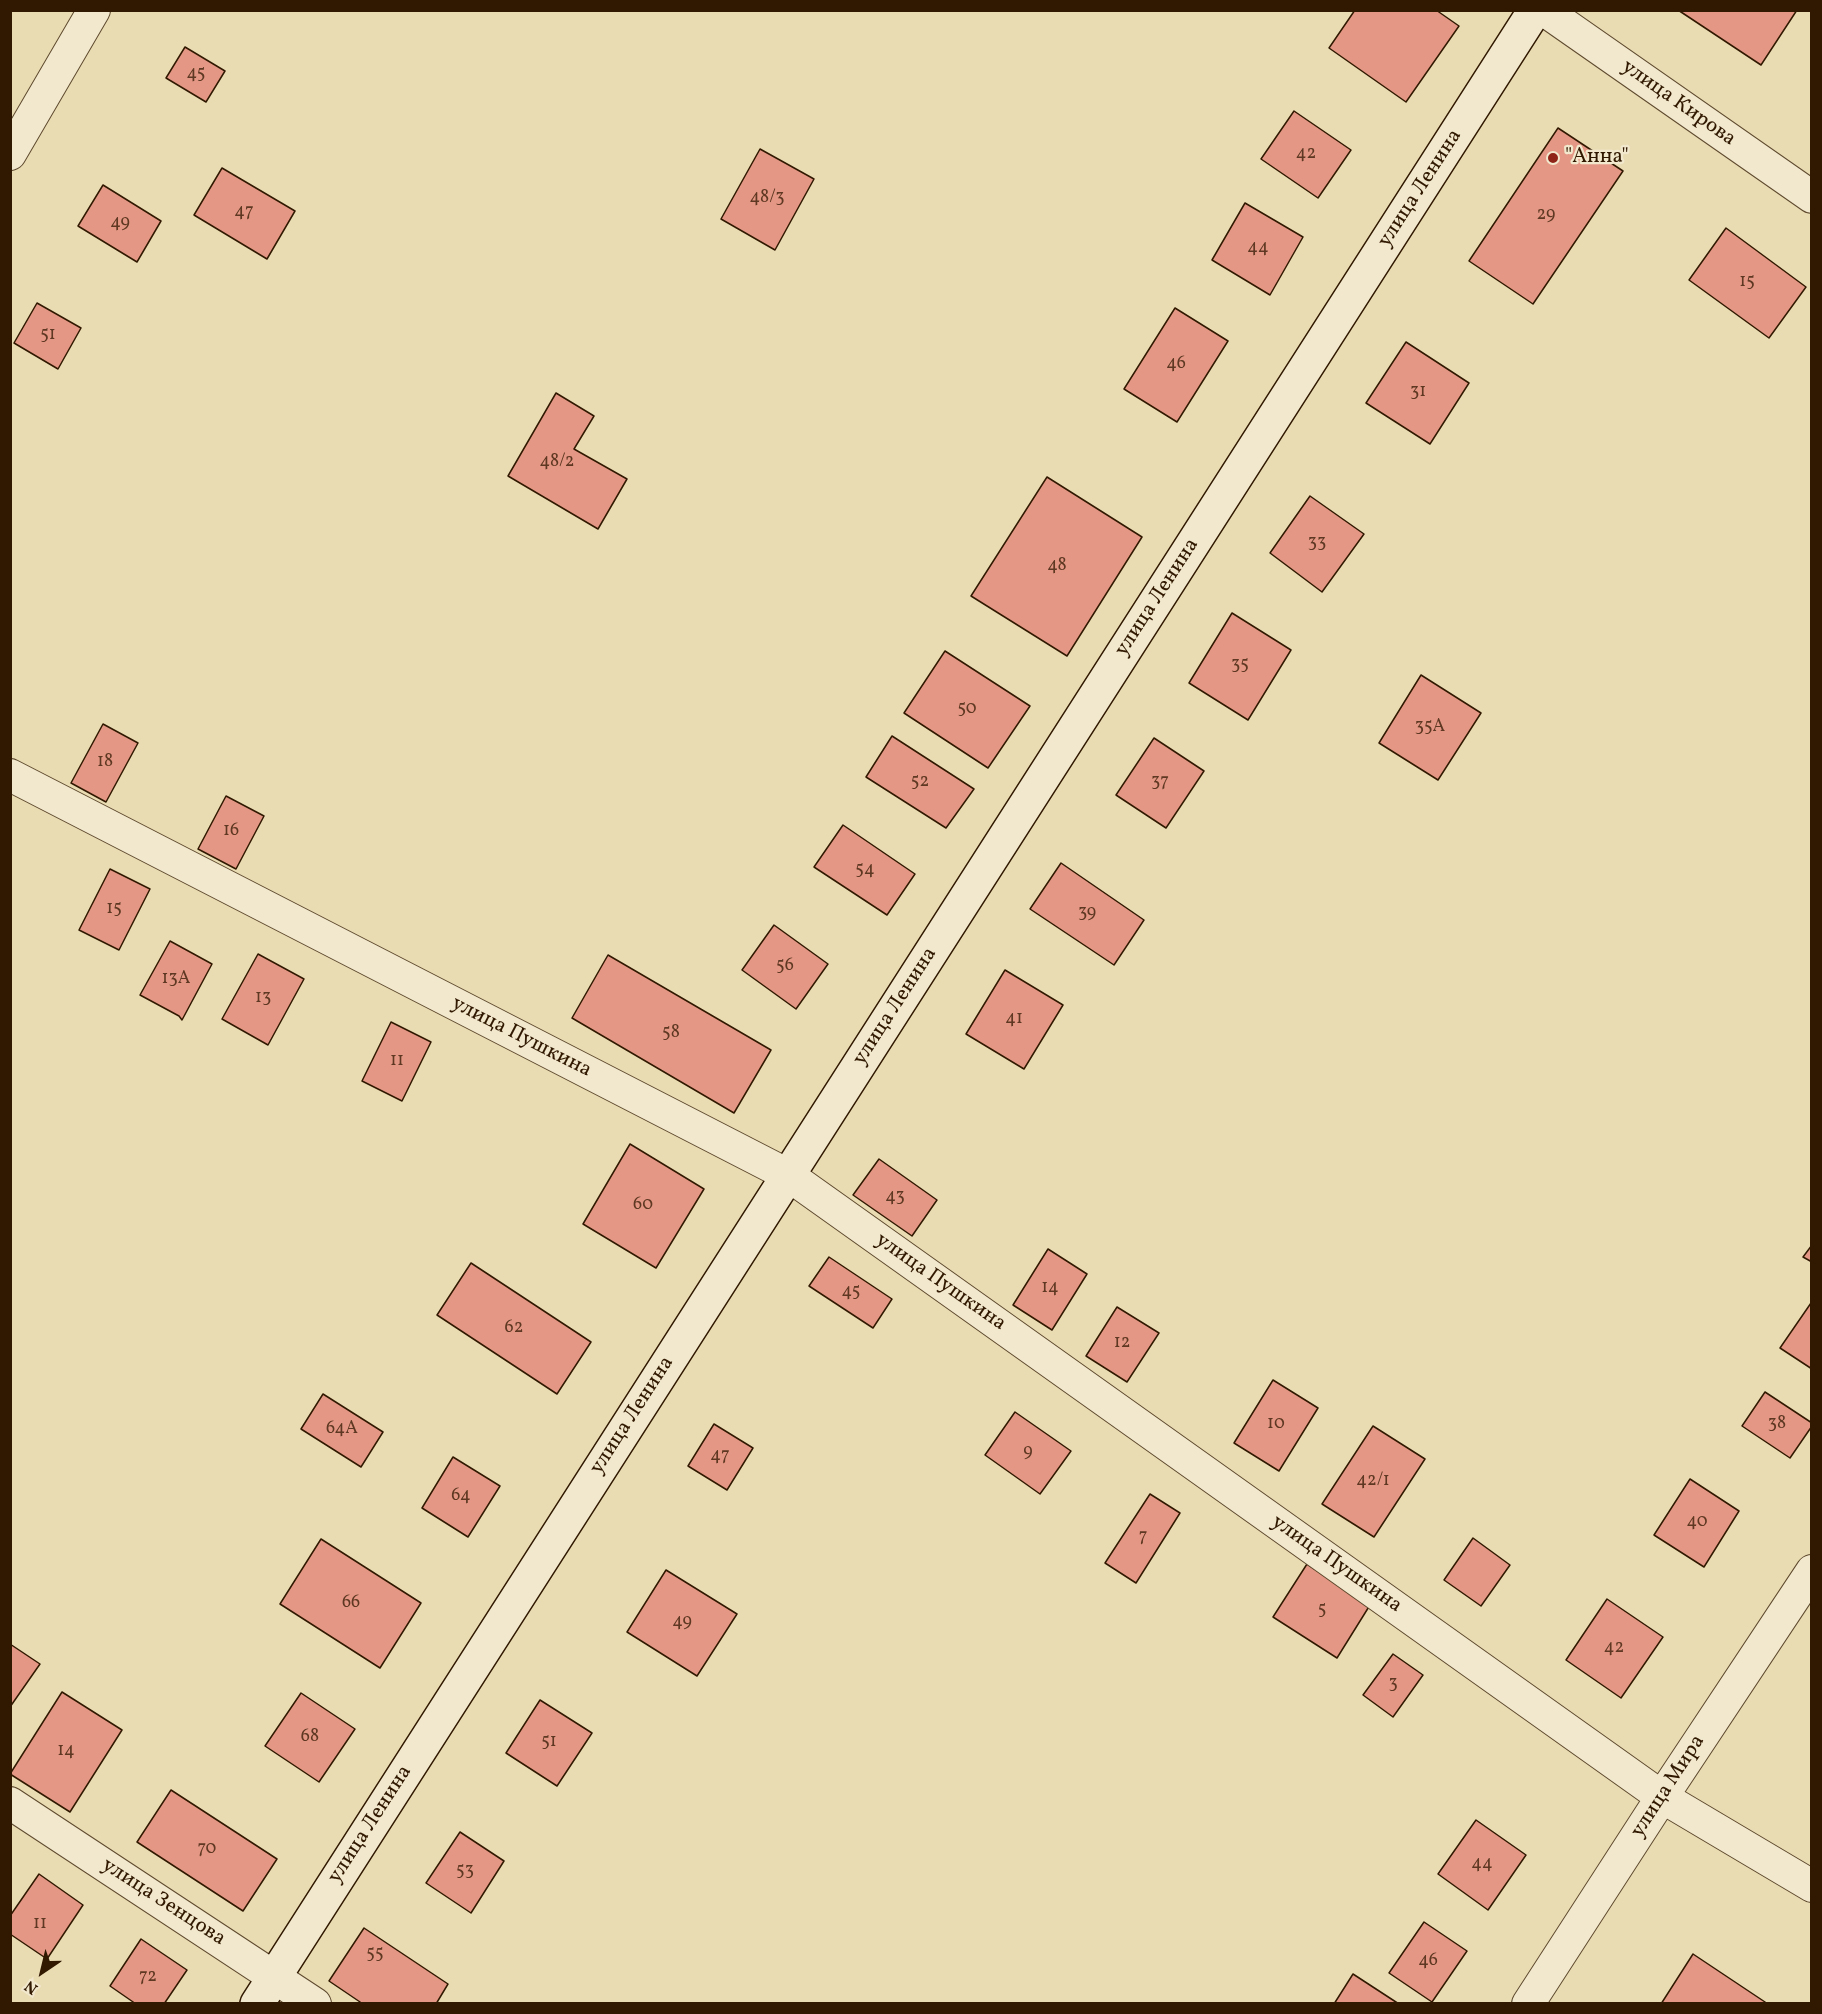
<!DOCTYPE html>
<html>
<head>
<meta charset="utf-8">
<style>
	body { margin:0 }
	#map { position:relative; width:1822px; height:2014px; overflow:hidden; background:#e9dcb3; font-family:Vollkorn,serif }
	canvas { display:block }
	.frame { position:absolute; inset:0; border:12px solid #311901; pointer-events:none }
	.north { position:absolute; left:12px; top:1942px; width:60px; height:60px; -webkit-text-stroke:4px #f1e8ce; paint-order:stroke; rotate:215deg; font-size:16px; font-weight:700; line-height:24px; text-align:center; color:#311901 }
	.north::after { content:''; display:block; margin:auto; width:21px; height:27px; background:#311901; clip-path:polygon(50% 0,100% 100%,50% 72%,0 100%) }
</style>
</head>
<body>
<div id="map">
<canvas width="1822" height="2014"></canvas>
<div class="frame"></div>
<div class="north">N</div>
</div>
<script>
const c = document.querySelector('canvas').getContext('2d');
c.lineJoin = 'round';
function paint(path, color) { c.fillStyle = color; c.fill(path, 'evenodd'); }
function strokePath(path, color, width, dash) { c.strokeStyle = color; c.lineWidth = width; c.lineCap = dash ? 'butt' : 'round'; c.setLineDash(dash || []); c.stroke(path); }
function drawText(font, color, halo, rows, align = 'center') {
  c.font = font + ' Vollkorn,serif'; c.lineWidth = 4.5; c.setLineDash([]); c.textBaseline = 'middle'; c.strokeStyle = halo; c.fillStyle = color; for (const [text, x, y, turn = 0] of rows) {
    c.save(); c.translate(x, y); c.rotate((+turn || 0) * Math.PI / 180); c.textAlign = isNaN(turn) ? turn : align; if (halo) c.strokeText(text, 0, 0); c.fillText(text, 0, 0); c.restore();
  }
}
const building = new Path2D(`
	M1355 10H1436L1459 26 1406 102 1329 48Z
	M1678 10H1797L1761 65Z
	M185 47 225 71 206 102 166 78Z
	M1294 111 1351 150 1318 198 1261 159Z
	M1558 128 1623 171 1533 304 1469 261Z
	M760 149 814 179 775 250 721 219Z
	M222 168 295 211 267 259 194 215Z
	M103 185 161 221 137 262 78 226Z
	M1245 203 1303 237 1270 295 1212 260Z
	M1726 228 1806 287 1769 338 1689 280Z
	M37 303 81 328 58 369 14 343Z
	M1175 308 1228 341 1177 422 1124 389Z
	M1406 342 1469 383 1430 444 1366 403Z
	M556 393 594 416 574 449 627 479 598 529 508 476Z
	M1047 477 1142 537 1067 656 971 596Z
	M1310 496 1364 534 1322 592 1270 553Z
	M1232 613 1291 650 1248 720 1189 683Z
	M945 651 1030 706 988 768 904 713Z
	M1421 675 1481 713 1438 780 1379 743Z
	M103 724 138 743 106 802 71 783Z
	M892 736 974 789 946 828 866 777Z
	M1154 738 1204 771 1166 828 1116 795Z
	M226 796 264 816 236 869 198 849Z
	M843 825 915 874 887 915 814 867Z
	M1061 863 1144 920 1114 965 1030 909Z
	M110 869 150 889 119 950 79 930Z
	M774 925 828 964 796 1009 742 970Z
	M170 941 212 964 182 1020 179 1016 140 995Z
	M258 954 304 979 268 1045 222 1019Z
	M608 955 771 1050 734 1113 572 1018Z
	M1005 970 1063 1005 1024 1069 966 1034Z
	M391 1022 431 1042 402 1101 362 1081Z
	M630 1144 704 1189 656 1268 583 1224Z
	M879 1159 937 1200 912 1236 853 1195Z
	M1812 1245V1262L1803 1257Z
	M1048 1249 1087 1274 1052 1330 1013 1305Z
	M829 1257 892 1299 873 1328 809 1286Z
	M471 1263 591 1342 557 1394 437 1315Z
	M1811 1303 1812 1304V1369L1780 1348Z
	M1117 1307 1159 1333 1127 1382 1086 1356Z
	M1273 1380 1318 1408 1279 1471 1234 1443Z
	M1765 1392 1812 1423V1426L1790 1458 1742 1426Z
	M323 1394 383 1432 361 1467 301 1429Z
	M1015 1412 1071 1451 1040 1494 985 1455Z
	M714 1424 753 1448 727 1490 688 1466Z
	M1373 1426 1425 1459 1374 1537 1322 1504Z
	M453 1457 500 1486 468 1537 422 1508Z
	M1690 1479 1739 1511 1704 1567 1654 1535Z
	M1150 1494 1180 1513 1136 1583 1105 1563Z
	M1473 1538 1510 1565 1481 1606 1444 1580Z
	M321 1539 421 1603 380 1668 280 1604Z
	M1307 1564 1370 1605 1337 1658 1273 1617Z
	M666 1570 737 1614 697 1676 627 1632Z
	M1607 1599 1663 1637 1621 1698 1566 1660Z
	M10 1644 40 1664 10 1707Z
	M1393 1654 1423 1675 1393 1717 1363 1695Z
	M62 1692 122 1730 70 1812 10 1774Z
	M301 1693 355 1729 319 1782 265 1746Z
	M540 1700 592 1733 557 1786 506 1753Z
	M171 1790 277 1859 243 1911 137 1842Z
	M1476 1820 1526 1855 1488 1910 1438 1874Z
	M460 1832 504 1861 471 1913 426 1883Z
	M39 1874 83 1905 47 1959 10 1934V1916Z
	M1424 1922 1467 1951 1432 2002 1389 1973Z
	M364 1928 448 1984 436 2004H363L329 1981Z
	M141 1939 187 1970 164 2004H136L110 1986Z
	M1693 1954 1768 2004H1661Z
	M1353 1974 1399 2004H1334Z`);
paint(building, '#e49784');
strokePath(building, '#311901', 1.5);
const street = new Path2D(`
	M1544 10 1812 197
	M10 154 94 10
	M10 775 788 1175 1662 1797 1812 1886
	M10 1803 315 2004
	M1528 2004 1662 1797 1812 1571`);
const secondary = new Path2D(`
	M257 2004 1535 10`);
strokePath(street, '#5f4a2e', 34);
strokePath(secondary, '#311901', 36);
strokePath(street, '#f1e8ce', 32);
strokePath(secondary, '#f1e8ce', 33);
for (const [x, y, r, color] of [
	[1553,158,6,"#8f2418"]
]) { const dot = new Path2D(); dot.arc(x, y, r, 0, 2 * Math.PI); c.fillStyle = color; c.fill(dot); strokePath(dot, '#f1e8ce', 2); }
drawText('18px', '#5e3822', null, [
	["45",196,75],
	["42",1306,155],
	["48/3",767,199],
	["47",244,213],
	["29",1546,216],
	["49",120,224],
	["44",1258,249],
	["15",1747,283],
	["51",48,336],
	["46",1176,365],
	["31",1418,393],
	["48/2",557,463],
	["33",1317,544],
	["48",1057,567],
	["35",1240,666],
	["50",967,710],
	["35А",1430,728],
	["18",105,763],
	["52",920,783],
	["37",1160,783],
	["16",231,832],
	["54",865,871],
	["15",114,910],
	["39",1087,914],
	["56",785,967],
	["13А",176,980],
	["13",263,999],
	["41",1014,1020],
	["58",671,1034],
	["11",397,1062],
	["43",895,1198],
	["60",643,1206],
	["14",1050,1289],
	["45",851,1293],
	["62",514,1329],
	["12",1122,1344],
	["10",1276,1425],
	["38",1777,1425],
	["64А",342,1430],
	["9",1028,1453],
	["47",720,1457],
	["42/1",1373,1482],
	["64",461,1497],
	["40",1697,1523],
	["7",1143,1538],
	["66",351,1604],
	["5",1322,1611],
	["49",682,1623],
	["42",1614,1649],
	["3",1393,1685],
	["68",310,1738],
	["51",549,1743],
	["14",66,1752],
	["70",207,1850],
	["44",1482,1865],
	["53",465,1872],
	["11",40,1925],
	["55",375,1955],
	["46",1428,1962],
	["72",148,1978]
]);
drawText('21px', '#311901', '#f1e8ce', [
	["улица Кирова",1678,104,35],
	["улица Ленина",1421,189,-57],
	["улица Ленина",1158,598,-57],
	["улица Ленина",896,1007,-57],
	["улица Пушкина",521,1038,27],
	["улица Пушкина",940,1283,35],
	["улица Ленина",633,1416,-57],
	["улица Пушкина",1336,1565,35],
	["улица Мира",1669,1787,-57],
	["улица Ленина",371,1825,-57],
	["улица Зенцова",163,1903,33]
]);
drawText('21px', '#311901', '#f1e8ce', [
	["\"Анна\"",1565,158]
], 'left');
</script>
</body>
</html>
